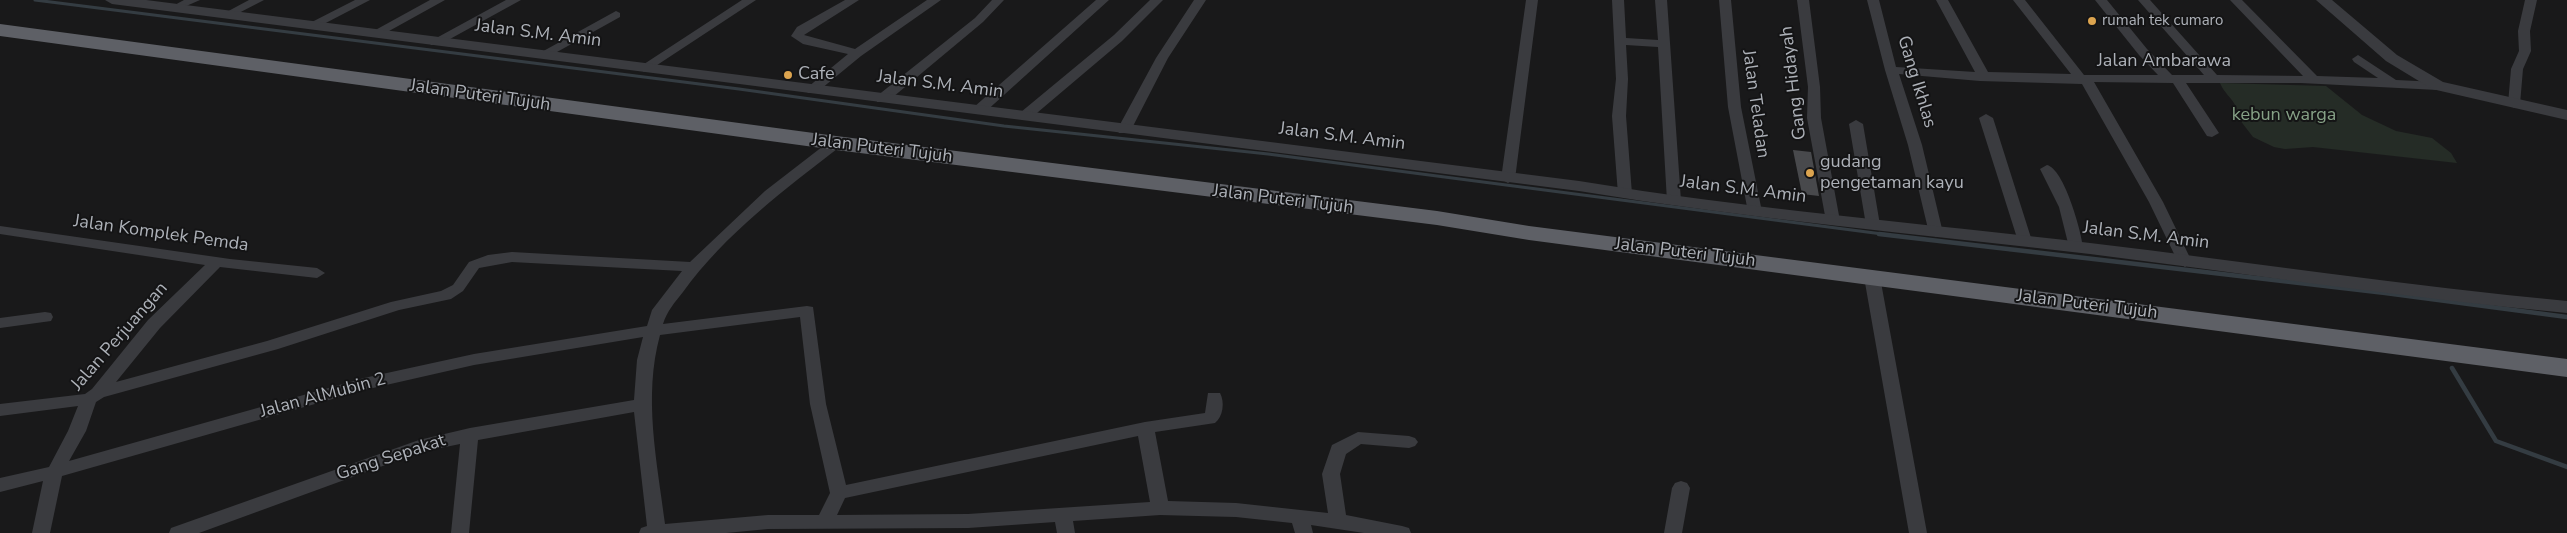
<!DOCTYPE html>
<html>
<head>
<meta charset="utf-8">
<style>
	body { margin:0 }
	canvas { display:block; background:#19191a }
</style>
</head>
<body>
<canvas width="2567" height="533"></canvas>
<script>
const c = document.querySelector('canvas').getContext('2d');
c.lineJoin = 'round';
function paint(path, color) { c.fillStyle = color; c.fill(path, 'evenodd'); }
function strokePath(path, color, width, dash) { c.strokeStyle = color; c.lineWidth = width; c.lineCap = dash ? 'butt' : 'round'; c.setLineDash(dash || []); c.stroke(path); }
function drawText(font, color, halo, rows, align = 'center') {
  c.font = font + ' "Nunito Sans",sans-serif'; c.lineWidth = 4; c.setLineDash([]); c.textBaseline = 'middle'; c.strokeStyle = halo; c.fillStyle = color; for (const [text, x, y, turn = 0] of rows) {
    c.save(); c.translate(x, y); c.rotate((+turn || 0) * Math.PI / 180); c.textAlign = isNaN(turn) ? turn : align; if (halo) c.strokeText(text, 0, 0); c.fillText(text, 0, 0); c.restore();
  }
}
paint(new Path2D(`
	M2220 83 2326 86 2362 115 2396 131 2432 138 2451 153 2457 163 2313 147 2285 149 2274 147 2253 137 2233 111 2236 107C2232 98 2224 93 2220 83Z`), '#252c26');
strokePath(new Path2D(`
	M35 0 739 89 1004 126 1268 154 1890 235`), '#343c42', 3);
strokePath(new Path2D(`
	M1879 234 2385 293 2567 317
	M2452 368 2496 441 2567 467`), '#343c42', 4.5);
paint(new Path2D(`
	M1793 150 1811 152 1819 196 1802 194Z`), '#48494c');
paint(new Path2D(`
	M184 0H200L177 10 171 7Z
	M249 0H264L231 17H223L221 15Z
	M355 0H370L318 27H310L308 24Z
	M430 0H445L380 36 376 37 370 33Z
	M506 0H521L439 45H431L429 42Z
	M742 0H756L648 71 644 72 638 68Z
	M845 0H859L804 35 855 49 927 0H941L861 56 816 93H808L806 90 808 87 848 54 803 44 791 36 797 27Z
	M992 0H1004L983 22 887 102H877L876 99 877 96 975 18Z
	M1096 0H1109L984 113H974L973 110 974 107Z
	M1150 0H1163L1122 41 1031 118H1021L1019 115 1021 112 1114 35Z
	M1194 0H1206L1168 58 1131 130 1129 133H1119L1117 130 1156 58Z
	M1526 0H1538L1515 179 1508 183 1501 179Z
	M1612 0H1624L1626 38 1658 40 1655 0H1667L1681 201 1679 204H1669L1667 201 1658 47 1626 45 1628 79 1626 116 1632 194 1625 198 1618 194 1612 116 1616 79Z
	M1719 0H1731L1741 107 1762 212 1755 216 1748 212 1728 107Z
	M1797 0H1809L1820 87 1821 118 1840 221 1833 225 1826 221 1807 118 1808 87Z
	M1867 0H1879L1896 67 1975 72 1936 0H1948L1988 72 2071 74 2013 0H2025L2084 75H2158L2139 55 2095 0H2107L2147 49 2172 75H2204L2138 0H2150L2217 75 2303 76 2230 0H2242L2317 76 2378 78 2354 62 2352 59 2358 55 2396 80 2438 82 2444 86 2438 90 2301 83H2186L2219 133 2212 137 2207 136 2173 83 2094 82 2163 202 2192 262 2185 267 2178 262 2149 202 2082 84 1980 81 1899 74 1922 145 1943 233 1936 237 1929 233 1908 145 1885 70Z
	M2525 0H2537L2530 31 2531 51 2523 69 2520 104 2514 108 2508 104 2511 69 2519 51 2518 31Z
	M616 11 620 13V17L548 57H540L538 54Z
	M1986 114 1993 118 2032 241 2030 244H2020L2018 241 1979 118Z
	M1856 120 1863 124 1880 225 1873 229 1866 225 1849 124Z
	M836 139 841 140 843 143 841 146C785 189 725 234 683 292 675 302 667 311 663 324L807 306 813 307 826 404 846 485 1145 422 1205 413 1208 393H1220C1225 402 1223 417 1215 423L1155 432 1168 501 1236 503 1328 513 1322 474 1332 445 1358 432 1409 436 1415 438 1418 442 1415 446 1409 448 1361 444 1346 454 1340 474 1346 515 1402 526 1409 528 1411 533H1364L1311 525 1313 533H1295L1292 523 1236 517 1160 515 1073 521 1075 533H1057L1055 522 968 528 768 529 726 533H639L641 528 647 526 634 412 478 440 469 533H451L460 444 421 452 199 533H169L171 528 419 440 470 428 634 400 637 360 643 337 474 365 364 390 62 476 50 533H32L43 481 0 492V478L49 467 68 431 78 406 0 416V404L85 394 92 389 148 320 205 265 0 234V226L230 259 317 268 325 273 317 278 220 267 160 328 116 382 267 341 391 302 441 291 453 285 469 262 488 255 512 252 690 262 765 191 831 140ZM512 262 682 271 652 310 647 326 474 354 364 378 69 461 86 431 96 402 104 397 278 349 399 310 451 299 463 291 479 268ZM800 317 810 404 830 493 819 515H768L665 524C657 461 643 397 660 335ZM1138 436 1150 502 968 514 837 515 845 498Z
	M2047 165C2064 169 2081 230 2083 247L2081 250 2076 252 2069 247 2059 207 2040 169Z
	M1872 272 1880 277 1927 533H1909L1864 277Z
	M45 312 51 313 53 317 51 321 0 328V318Z
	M1681 481 1687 483 1690 488 1682 533H1664L1672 488 1675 483Z`), '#3a3b3f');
paint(new Path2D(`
	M105 0H146L1579 181C1749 209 1920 223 2090 243 2249 262 2407 286 2567 301V313C2407 298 2249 274 2090 254 1920 234 1749 219 1579 191L112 4Z
	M2316 0H2332L2397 55 2443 82 2567 110V120L2432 89 2386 61Z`), '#3a3b3f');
paint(new Path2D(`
	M0 24 836 136 1437 211 1529 226 2567 359V377L1529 240 1437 225 836 150 0 36Z`), '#5e6066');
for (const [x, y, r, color] of [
	[2092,21,5,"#dca44f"],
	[788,75,5,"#dca44f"],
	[1810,173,5,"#dca44f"]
]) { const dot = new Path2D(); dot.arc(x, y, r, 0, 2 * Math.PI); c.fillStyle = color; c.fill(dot); strokePath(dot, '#141415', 2); }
drawText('15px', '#adb1b8', '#141415', [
	["rumah tek cumaro",2102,21]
], 'left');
drawText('18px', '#adb1b8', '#141415', [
	["Jalan S.M. Amin",538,34,7],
	["Jalan Ambarawa",2164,62],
	["Gang Ikhlas",1916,82,73],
	["Gang Hidayah",1794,83,-97],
	["Jalan S.M. Amin",940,85,7],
	["Jalan Puteri Tujuh",480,96,8],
	["Jalan Teladan",1755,104,82],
	["Jalan S.M. Amin",1342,137,7],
	["Jalan Puteri Tujuh",882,149,7],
	["Jalan S.M. Amin",1743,190,7],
	["Jalan Puteri Tujuh",1283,200,7],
	["Jalan Komplek Pemda",161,234,8],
	["Jalan S.M. Amin",2146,236,7],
	["Jalan Puteri Tujuh",1685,253,7],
	["Jalan Puteri Tujuh",2087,305,7],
	["Jalan Perjuangan",120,337,-49],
	["Jalan AlMubin 2",323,396,-15],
	["Gang Sepakat",391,458,-18]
]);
drawText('18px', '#adb1b8', '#141415', [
	["Cafe",798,75],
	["gudang",1820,163],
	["pengetaman kayu",1820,184]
], 'left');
drawText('18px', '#86a186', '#141415', [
	["kebun warga",2284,116]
]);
</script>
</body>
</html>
